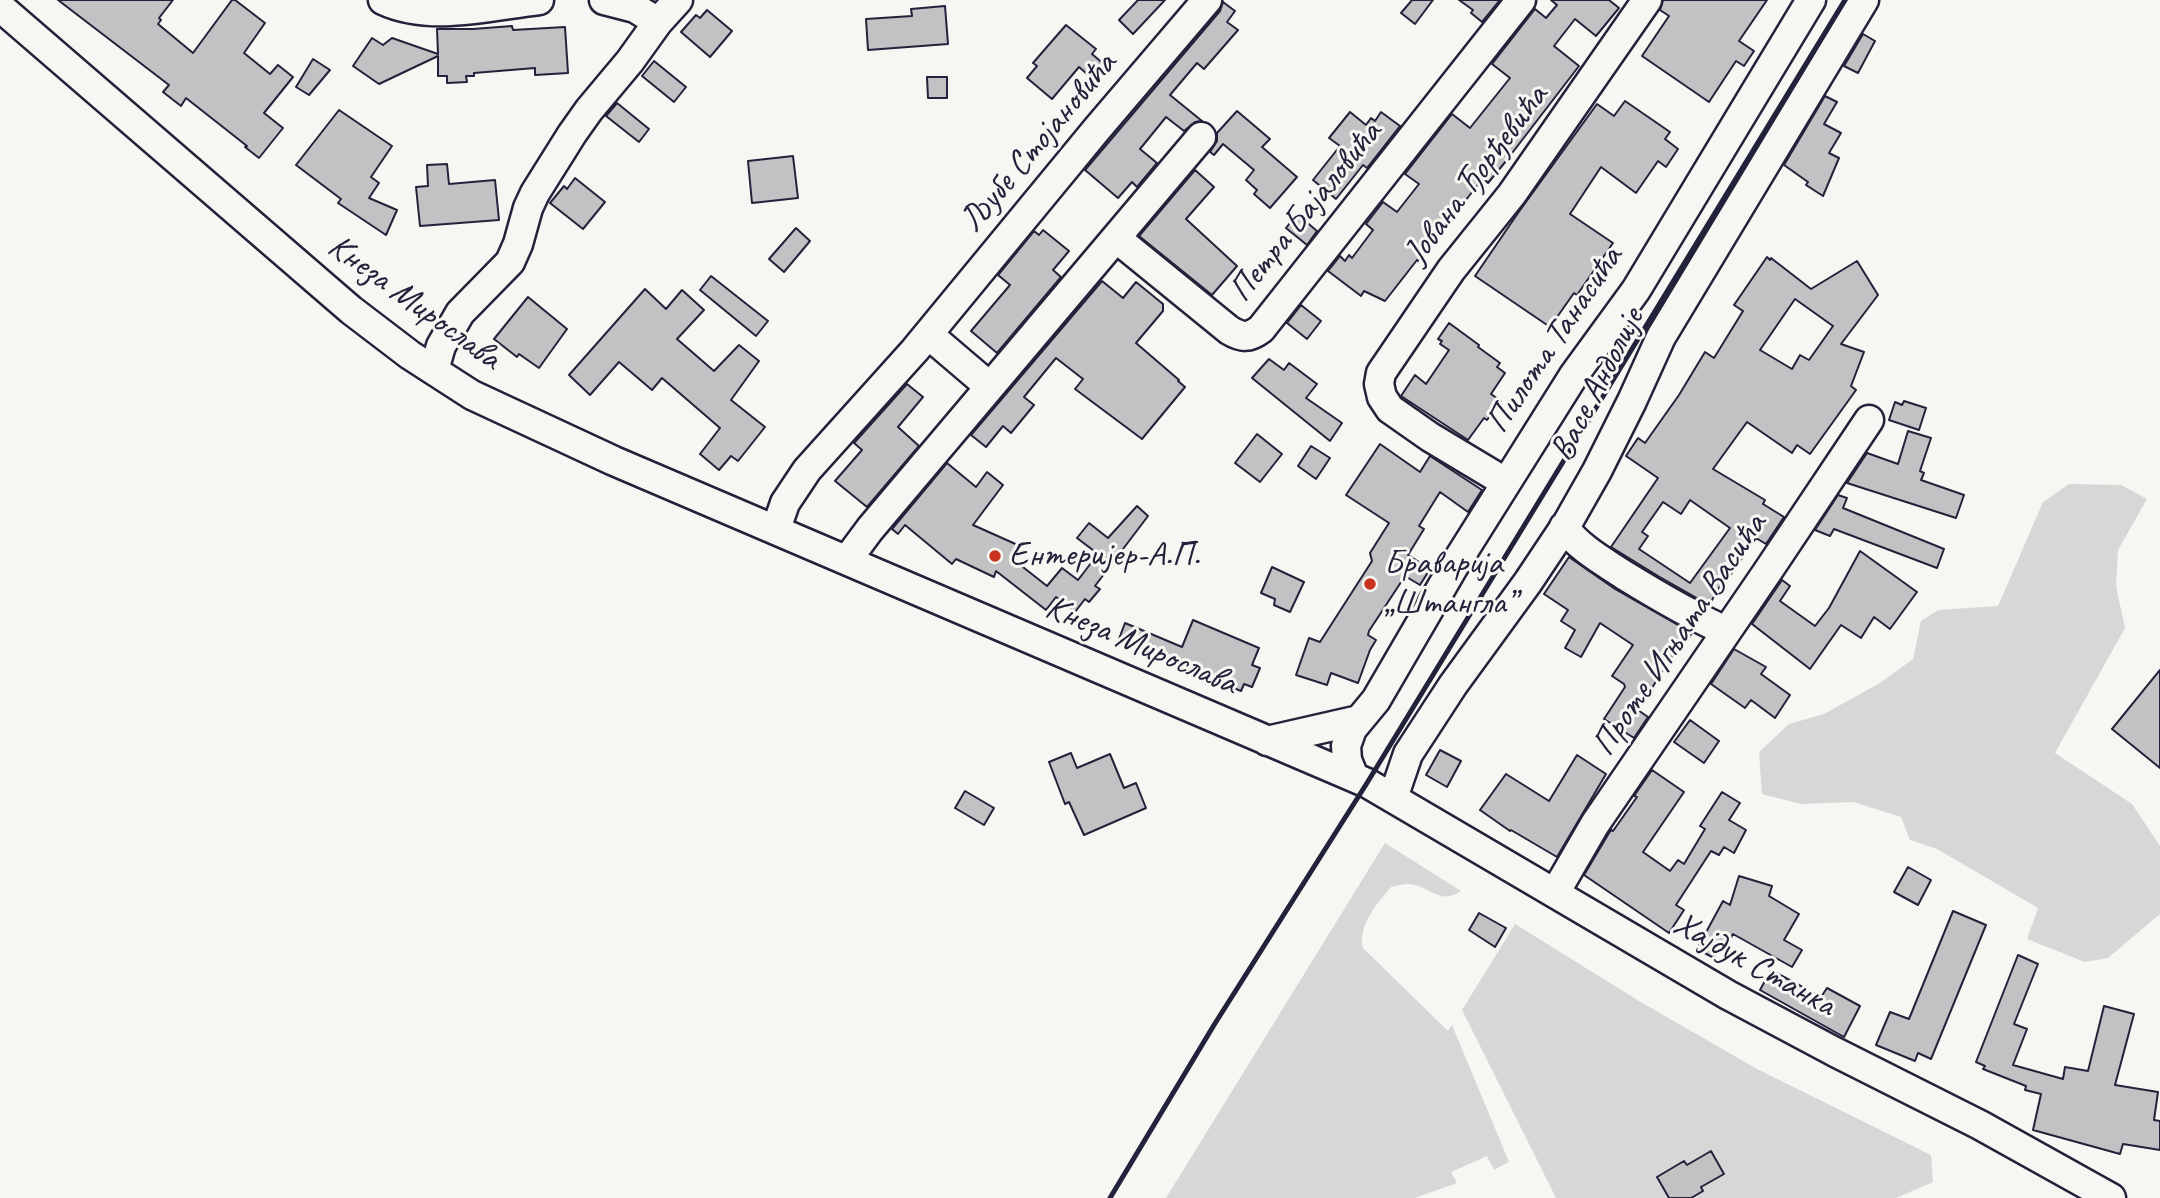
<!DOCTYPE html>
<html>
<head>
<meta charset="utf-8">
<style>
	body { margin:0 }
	canvas { display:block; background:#f6f6f2 }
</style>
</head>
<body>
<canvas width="2160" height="1198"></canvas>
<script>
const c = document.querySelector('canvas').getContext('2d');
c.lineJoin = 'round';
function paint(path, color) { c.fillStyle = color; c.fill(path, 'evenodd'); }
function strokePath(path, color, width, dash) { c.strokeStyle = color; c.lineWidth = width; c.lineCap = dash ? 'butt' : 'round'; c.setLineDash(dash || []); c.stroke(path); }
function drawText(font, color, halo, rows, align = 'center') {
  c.font = font + ' Caveat,sans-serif'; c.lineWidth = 6; c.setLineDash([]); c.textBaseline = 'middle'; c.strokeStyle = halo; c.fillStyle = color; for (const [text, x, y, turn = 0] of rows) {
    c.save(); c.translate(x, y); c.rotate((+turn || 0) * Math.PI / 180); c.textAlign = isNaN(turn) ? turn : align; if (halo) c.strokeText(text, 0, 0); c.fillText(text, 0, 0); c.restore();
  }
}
paint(new Path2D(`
	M2069 484 2121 485 2147 499 2118 550 2116 586 2125 628 2055 753 2132 804 2160 846V914L2108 958 2085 962 2027 939 2038 908 1937 849 1910 840 1901 817 1853 802 1801 804 1762 794 1759 752 1789 724 1824 714 1880 683 1913 659 1921 621 1938 610 1998 606 2043 502Z
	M1385 843 1461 891C1438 906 1430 885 1408 884 1403 884 1396 886 1391 887 1378 902 1357 927 1363 948L1448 1031 1452 1025 1509 1162 1494 1170 1487 1156 1451 1172 1457 1183 1415 1198H1166Z
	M1515 924 1639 1001 1757 1069 1931 1155 1933 1182 1896 1198H1556L1462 1010Z`), '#d7d7d7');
const building = new Path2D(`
	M58 0H173L159 18 161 20 158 24 193 53 232 0H235L265 23 244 53 270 74 278 65 293 77 264 113 283 128 259 158 245 147 247 146 186 98 181 106 163 92 169 85Z
	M1138 0H1165L1133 34 1119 20Z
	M1412 0H1433L1415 24 1401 13Z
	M1459 0H1500L1482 22 1471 13 1473 10Z
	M1551 0H1609L1619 8 1596 36 1575 19 1554 46 1579 66 1506 161 1488 183 1483 178 1455 214 1453 212 1418 261 1417 260 1385 301 1364 291 1361 296 1328 271 1340 256 1345 261 1349 255 1352 258 1373 230 1366 224 1383 202 1397 212 1419 184 1405 174 1452 114 1470 128 1510 78 1492 64 1535 9 1546 18 1557 5Z
	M1663 0H1767L1739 41 1754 51 1744 66 1736 61 1709 102 1642 56 1669 16 1660 10Z
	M1223 2 1235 11 1227 22 1238 30 1204 69 1197 63 1170 95 1202 121 1195 122 1184 131 1166 117 1140 149 1157 163 1137 187 1132 182 1118 198 1085 170 1220 11Z
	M945 6 948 44 868 50 866 19 912 16 911 9Z
	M707 10 732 31 710 57 681 32 696 15 700 18Z
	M1066 25 1096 49 1092 54 1106 66 1094 80 1079 67 1052 99 1027 78 1037 66 1033 63Z
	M512 26 513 30 565 27 568 73 535 75V68L474 73V76H466L467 82 447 83V76H438V56L379 84 353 66 372 38 383 45 392 38 438 54 437 29H473Z
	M1863 34 1875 41 1858 73 1844 66Z
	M313 59 330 70 309 95 296 87Z
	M654 61 686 87 674 102 642 76Z
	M927 77H947V98H928Z
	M1825 96 1837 102 1824 124 1841 133 1829 153 1839 158 1823 196 1806 185 1808 182 1784 165Z
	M1625 101 1670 132 1665 139 1678 149 1666 167 1658 161 1636 193 1601 167 1570 214 1613 243 1577 295 1574 293 1550 327 1475 276 1518 213 1597 104 1614 116Z
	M617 103 649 129 639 142 606 116Z
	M339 110 392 146 371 177 379 183 369 198 397 210 386 235 338 203 341 199 296 165Z
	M1237 111 1270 139 1262 147 1297 177 1270 208 1254 194 1257 190 1246 180 1254 170 1223 144 1214 155 1210 152 1217 141V133Z
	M1350 112 1366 125 1371 118 1375 121 1381 112 1400 126 1367 168 1363 165 1336 199 1313 180 1340 146 1329 138Z
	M793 156 798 198 752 203 748 161Z
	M447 164 449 184 495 180 499 220 420 226 416 187 428 186 427 165Z
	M1195 170 1214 187 1186 219 1237 266 1212 295 1139 236Z
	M575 178 605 202 583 229 550 203 564 186 567 189Z
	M1297 214 1317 231 1307 245 1286 228Z
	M796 228 810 241 784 272 769 259Z
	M1043 230 1069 251 1053 270 1061 277 997 353 971 331 1010 285 998 275 1034 231 1039 235Z
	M1767 257 1770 260 1771 258 1811 289 1857 261 1878 295 1841 344 1864 352 1851 386 1856 390 1810 454 1797 445 1792 453 1747 422 1713 469 1765 500 1763 504 1784 517 1766 544 1756 538 1727 580 1725 578 1709 605 1658 576 1611 547 1658 478 1626 456 1638 438 1645 443 1679 395 1705 352 1714 358 1743 311 1734 305ZM1795 299 1833 326 1809 360 1800 355 1792 369 1760 350ZM1690 500 1730 528 1690 583 1639 549 1648 536 1642 532 1663 502 1681 514Z
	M711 276 768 321 756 336 700 290Z
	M1102 281 1123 298 1136 282 1163 304V311L1136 343 1179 380 1178 381 1185 387 1142 439 1075 389 1083 379 1056 358 1024 397 1034 405 1011 433 1003 426 986 447 971 435Z
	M645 289 666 309 682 290 704 310 677 339 714 371 739 345 759 361 731 400 765 427 738 461 731 456 719 470 700 454 720 428 662 378 652 390 619 362 590 395 569 375Z
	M528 297 567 329 539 368 519 354 517 357 494 339Z
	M1301 305 1321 321 1307 339 1287 323Z
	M1449 323 1479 345 1478 347 1500 363 1497 367 1505 373 1491 394 1501 401 1487 420 1484 418 1468 440 1401 396 1415 375 1426 384 1449 350 1440 344 1442 341 1438 339Z
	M1269 359 1284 370 1289 363 1317 384 1306 398 1342 423 1330 441 1252 378Z
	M907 384 923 397 898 427 919 446 867 507 835 481 862 450 854 443Z
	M1904 401 1926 408 1919 430 1889 420 1895 402 1902 405Z
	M1908 431 1931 438 1920 471 1924 473 1921 480 1964 495 1956 518 1847 483 1867 453 1898 464Z
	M1257 434 1282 454 1260 482 1235 463Z
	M1380 444 1420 472 1430 456 1482 490 1468 512 1440 492 1419 526 1424 529 1408 555 1430 569 1420 585 1405 576 1369 631 1368 635 1376 640 1370 650 1358 683 1331 673 1327 685 1296 675 1309 638 1320 642 1372 561 1370 553 1389 523 1346 495Z
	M1311 446 1330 458 1316 479 1298 466Z
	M947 463 976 487 987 472 1003 485 973 525 1020 546 1014 560 1047 586 1062 568 1078 580 1098 554 1077 538 1089 523 1108 538 1137 506 1148 516 1095 586 1100 589 1089 602 1085 599 1075 612 1056 597 1046 610 996 571 994 577 956 559 952 564 905 525 898 534 892 529Z
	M1838 495 1847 498 1843 508 1944 549 1937 568 1834 529 1830 536 1815 530Z
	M1860 551 1917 592 1890 629 1874 617 1861 638 1841 625 1810 669 1752 624 1782 580 1790 586 1780 601 1815 626 1829 608Z
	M1569 557 1615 589 1692 633 1688 639 1684 637 1638 710 1648 717 1634 738 1604 719 1625 687 1624 684 1612 676 1633 645 1600 623 1581 657 1565 648 1575 630 1561 621 1568 610 1544 594Z
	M1272 567 1304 582 1290 612 1274 605 1275 599 1261 593Z
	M1193 620 1259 648 1252 665 1260 668 1252 687 1244 684 1241 691 1164 660V658L1119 639 1125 623 1182 647Z
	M1734 649 1766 667 1761 674 1790 695 1775 718 1751 700 1745 708 1711 684Z
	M2160 670V768L2112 729Z
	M1690 720 1719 741 1704 763 1674 742Z
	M1440 750 1461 761 1447 787 1426 775Z
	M1071 753 1077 768 1110 754 1124 788 1136 783 1146 808 1084 835 1069 802 1065 804 1049 762Z
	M1577 755 1606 774 1557 857 1511 830 1510 831 1480 810 1506 774 1549 801Z
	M1652 770 1684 792 1643 852 1670 871 1678 860 1684 864 1705 829 1700 826 1722 792 1740 803 1729 820 1746 830 1734 853 1724 847 1719 855 1711 851 1676 905 1684 910 1669 933 1584 875 1609 833 1611 830 1613 831 1637 797 1634 796Z
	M965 791 994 808 984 825 955 808Z
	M1908 867 1931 880 1918 905 1894 892Z
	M1739 876 1772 886 1769 896 1799 914 1784 940 1802 950 1792 967 1733 934 1724 951 1719 948 1714 958 1697 949 1723 901 1730 905Z
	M1953 911 1986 925 1931 1059 1918 1053 1915 1061 1876 1045 1890 1012 1909 1019Z
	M1479 913 1506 928 1495 947 1469 930Z
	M2018 955 2038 964 2014 1024 2027 1029 2013 1065 2063 1079 2065 1067 2088 1071 2104 1006 2134 1014 2115 1085 2158 1092 2154 1120 2160 1121V1150L2123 1144 2120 1154 2033 1130 2041 1094 2025 1090 2026 1086 1983 1069 1985 1066 1976 1062Z
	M1771 970 1821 997 1827 988 1860 1006 1844 1037 1760 990Z
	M1711 1151 1724 1174 1701 1187 1703 1191 1691 1198H1669L1657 1177 1684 1161 1687 1165Z`);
paint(building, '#c2c2c4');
strokePath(building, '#22223b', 2);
const minor = new Path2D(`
	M383 0C430 22 489 6 539 0
	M604 0 635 8 658 22
	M0 7 351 310 410 355 472 395 614 461 1367 783 1728 995 1835 1052 1980 1125 2111 1198
	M1116 238 1229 330C1242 338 1249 338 1261 329L1521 0
	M929 335 990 387
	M434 370 441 346 460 313 510 262 518 244 528 208 535 193 572 134 589 110 630 61 658 22 678 0
	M1505 482 1430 437 1390 409 1382 397 1379 384 1381 373 1451 270 1512 194 1647 0
	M1564 527C1579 548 1603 561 1624 575 1658 596 1690 615 1726 631
	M776 529 785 503 807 470 915 350 1097 129 1207 0
	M847 560 870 529 1201 137
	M1267 741 1359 720
	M1354 777 1347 760 1346 746 1352 729 1376 700 1454 566 1574 375 1636 290 1811 0
	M1393 798 1408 754 1453 685 1528 582 1568 522 1597 471 1632 401 1661 337 1864 0
	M1555 893 1595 824 1768 571 1869 420`);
strokePath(minor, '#22223b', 33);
strokePath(minor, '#f6f6f2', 28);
strokePath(new Path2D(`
	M1110 1198 1214 1025 1367 783 1845 0`), '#22223b', 5);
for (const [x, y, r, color] of [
	[995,556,7,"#c8321e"],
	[1370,584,7,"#c8321e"]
]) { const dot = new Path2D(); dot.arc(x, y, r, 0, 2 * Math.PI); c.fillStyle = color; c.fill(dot); strokePath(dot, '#f6f6f2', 2.5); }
drawText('35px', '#22223b', '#f6f6f2', [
	["Љубе Стојановића",1039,143,-50],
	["Јована Ђорђевића",1477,175,-53],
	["Петра Бајаловића",1306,212,-51],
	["Кнеза Мирослава",414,303,36],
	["Пилота Танасића",1555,340,-56],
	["Васе Андолије",1598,385,-63],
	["Проте Игњата Васића",1680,635,-56],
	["Кнеза Мирослава",1141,646,23],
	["Хајдук Станка",1754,965,29]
]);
drawText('35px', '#22223b', '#f6f6f2', [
	["Ентеријер-А.П.",1009,556],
	["Браварија",1384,564],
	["„Штангла”",1384,604]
], 'left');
</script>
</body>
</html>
